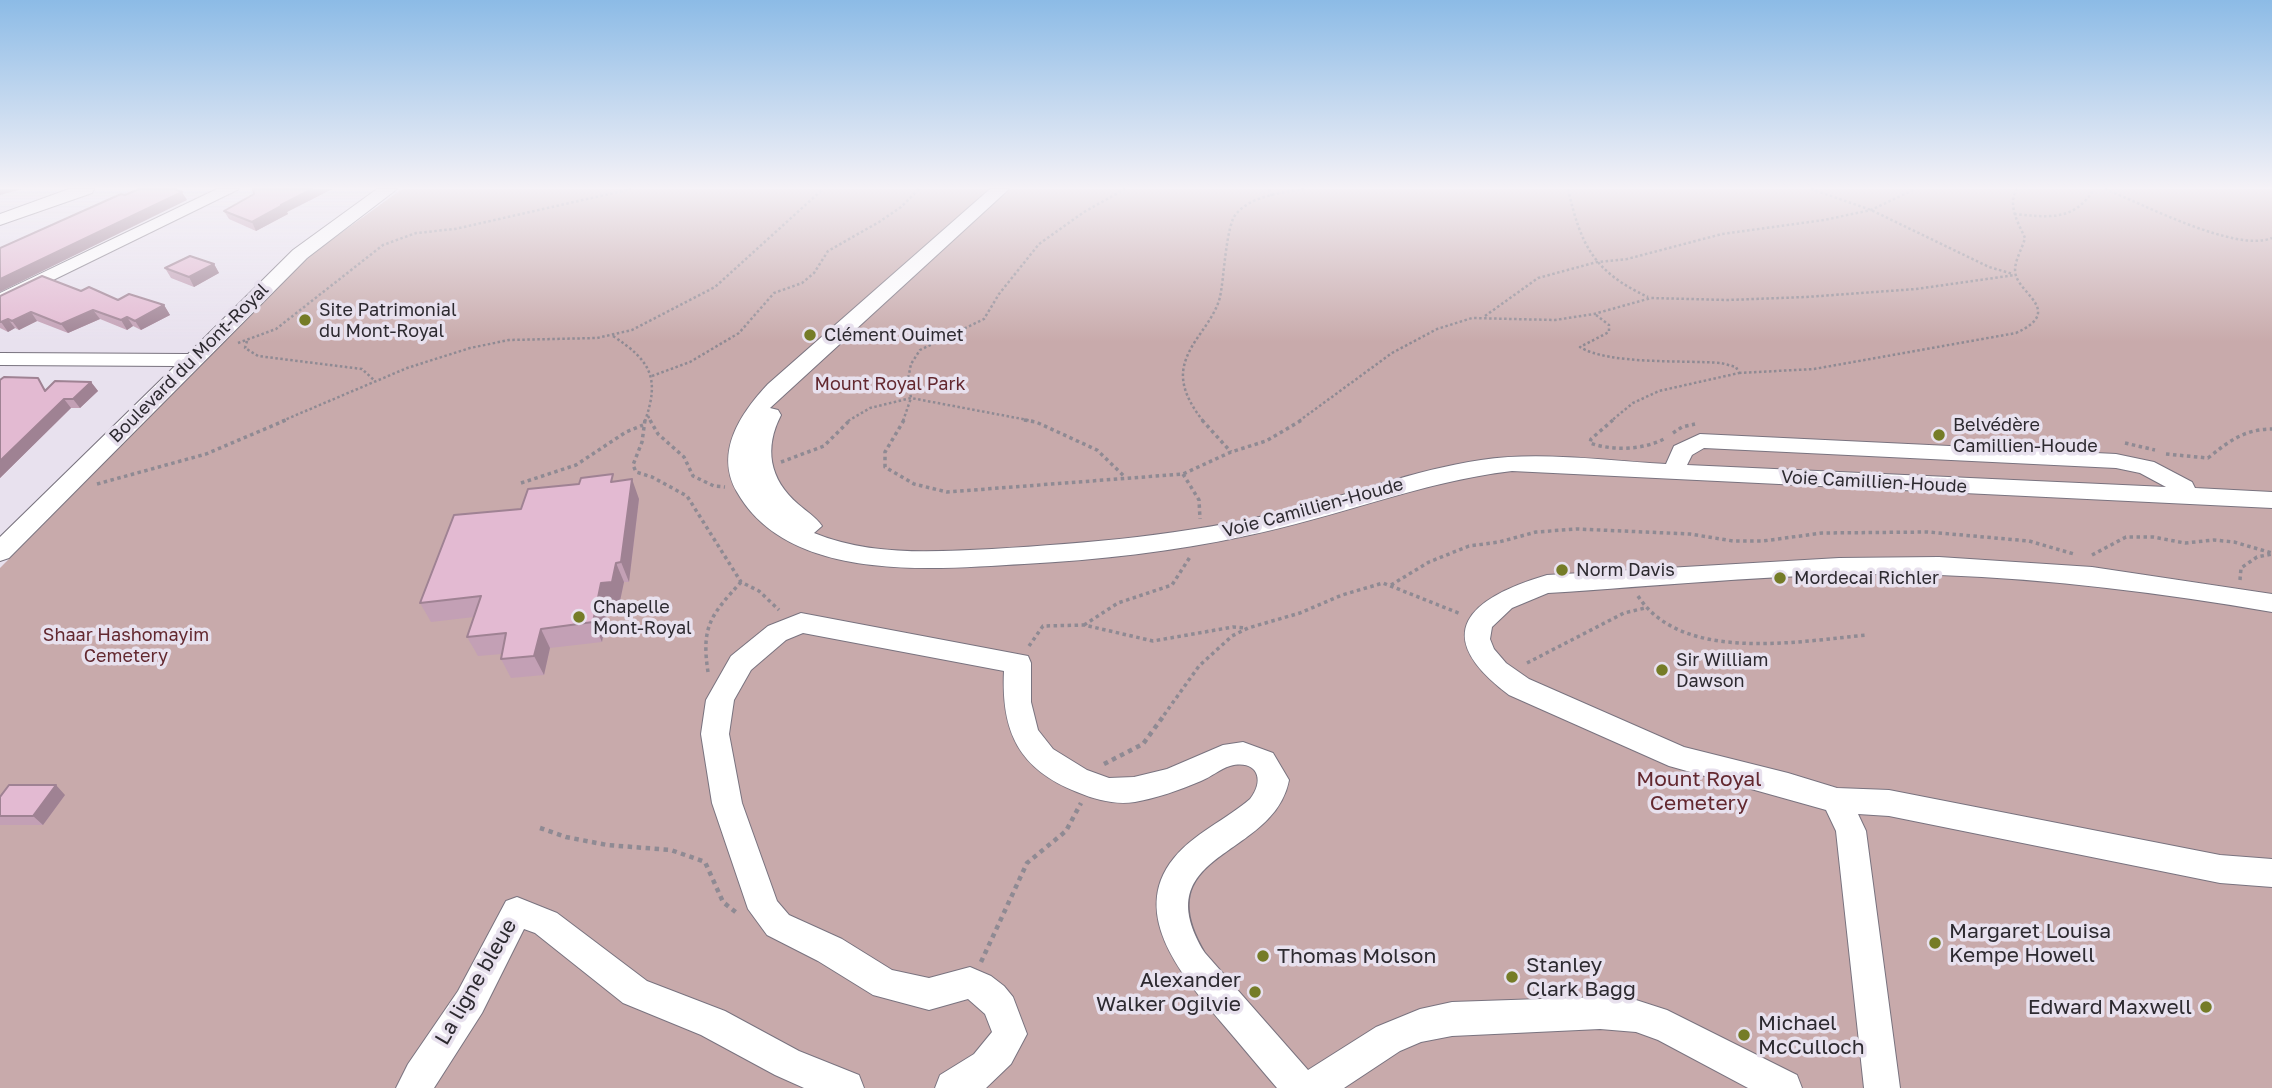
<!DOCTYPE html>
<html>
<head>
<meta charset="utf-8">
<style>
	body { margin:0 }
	canvas { display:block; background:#e8e1ee }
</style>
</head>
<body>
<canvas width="2272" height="1088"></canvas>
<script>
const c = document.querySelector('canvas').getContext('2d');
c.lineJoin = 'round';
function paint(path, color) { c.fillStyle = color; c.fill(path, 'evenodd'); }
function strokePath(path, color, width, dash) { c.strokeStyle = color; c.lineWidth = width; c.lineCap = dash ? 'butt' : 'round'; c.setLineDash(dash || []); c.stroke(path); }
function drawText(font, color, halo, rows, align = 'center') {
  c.font = font + ' "Golos Text",sans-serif'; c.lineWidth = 7; c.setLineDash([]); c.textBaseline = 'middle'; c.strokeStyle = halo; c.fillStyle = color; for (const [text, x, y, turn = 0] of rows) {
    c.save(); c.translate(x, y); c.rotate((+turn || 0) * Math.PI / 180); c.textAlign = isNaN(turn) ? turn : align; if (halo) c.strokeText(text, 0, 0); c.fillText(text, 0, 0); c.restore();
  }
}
paint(new Path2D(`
	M402 189H2272V1088H0V568L292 273 316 251Z`), '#c8aaab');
const minor = new Path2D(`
	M69 189H94L92 193 0 225V214Z
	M217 189H239L0 306V293Z
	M377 189H397L307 258 9 558 0 561V537L175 366 0 365V353L188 354 293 250Z
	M990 189H1009L770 408 778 410 781 415C764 448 769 479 798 504 806 511 816 517 822 526L814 533C870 556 933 552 992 549 1089 543 1186 535 1281 512 1348 496 1413 470 1481 460 1541 451 1606 461 1666 464L1674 446 1700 434 2116 454 2154 462 2192 482 2195 488 2272 492V508L1512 471C1420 482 1335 518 1245 536 1172 552 1098 560 1024 564 935 569 789 584 737 492 714 452 741 413 768 384ZM1704 448 2116 468 2140 473 2166 487 1687 465 1692 455Z
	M1939 557 2092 567 2272 594V612C2162 593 2052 579 1940 575 1812 570 1676 585 1548 593L1512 608 1492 627 1490 639 1494 649 1506 663 1529 679 1684 747 1788 773 1837 788 1889 790 2220 855 2272 859V887L2220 883 1889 816 1858 814 1866 831 1900 1088H1864L1836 831 1826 810 1669 766 1509 695C1428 634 1469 598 1547 575L1839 558Z
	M801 613 1028 656 1031 663V702L1038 730 1053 749 1087 770 1109 778 1134 777 1167 769 1223 745 1243 742 1273 753 1289 780C1274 859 1143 851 1205 953L1308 1070 1376 1027 1420 1009 1452 1002 1600 997 1636 1000 1667 1010 1797 1075 1802 1088H1748L1658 1040 1636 1032 1600 1029 1452 1036 1421 1042 1400 1051 1344 1088H1277C1258 1066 1240 1044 1221 1022 1186 980 1127 915 1174 858 1193 834 1227 819 1250 799 1266 779 1256 759 1230 766 1220 769 1211 777 1201 781 1180 790 1157 798 1135 802 1115 805 1096 800 1077 792 1019 769 1001 732 1004 671L803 633 786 640 751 670 734 700 729 734 742 803 777 901 789 915 842 939 892 970 929 978 970 967 991 976 1004 986 1013 997 1027 1034 1011 1064 986 1088H935L940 1075 974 1054 992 1032 985 1014 968 999 929 1010 873 995 818 961 767 935 748 909 712 803 701 734 706 700 731 656 768 626Z
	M517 897 557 913 647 981 725 1011 799 1051 859 1075 864 1088H804L775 1075 701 1035 623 1003 535 933 524 929 482 1013 434 1088H396L408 1064 458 991 506 901Z`);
strokePath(minor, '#79737f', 2);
strokePath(new Path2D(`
	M1269 189 1272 196
	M1568 189C1581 246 1594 272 1648 297
	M1811 189 1871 210 1989 267 2013 274
	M2105 189C2143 204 2236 253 2272 238
	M2014 214C2048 217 2074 222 2094 189
	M1596 315 1609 325V332L1580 347C1608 365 1686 360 1721 363L1736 367 1739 373 1659 391 1633 403 1611 421
	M1485 316 1538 278 1597 262 1627 259 1722 234 1824 220 1871 210 1915 189
	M613 336C651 361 660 378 645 421
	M247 341 245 348 258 356 362 369 375 381
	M238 343 276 329 383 245 416 233 455 229 631 189
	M1739 373 1814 369 2016 333C2062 312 2023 296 2016 276 2012 264 2022 250 2025 238 2018 222 2007 205 2017 189
	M652 376 690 362 739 333 774 293 802 283 814 273 828 251 879 222 901 207 919 189
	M648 416 651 421
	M282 421 407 368 470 348 509 340 597 338 632 330 715 287 823 189
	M848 421 870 408 911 398 1033 421
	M903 421 911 398 908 379 911 364 920 350 984 319 999 294 1039 244 1084 212 1125 189
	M1203 421C1193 408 1182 391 1183 373 1185 344 1213 325 1220 297 1224 279 1226 225 1236 214 1252 195 1282 193 1305 189
	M1299 421 1392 353 1437 329 1472 318 1555 320 1594 314 1651 298 1728 300 1806 297 1916 289 2015 275`), '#8f8a93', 2.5, [2.5, 2.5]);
strokePath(new Path2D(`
	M645 420 642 442 633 465 636 472 652 477 687 496 741 582 759 591 779 610
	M650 420 658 434 684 457 693 476 714 486 725 487
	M904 420 885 452V467L914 484 947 492 1183 474 1231 452 1266 441 1302 420
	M1024 420 1036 422 1097 450 1125 477
	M1202 420 1231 452
	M1613 420 1591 439 1590 443C1613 451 1642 450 1664 439
	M1673 433 1682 427 1695 424
	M2125 443 2155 450
	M2166 454 2208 458C2229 441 2245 429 2272 429
	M781 462 824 446 850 420
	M1183 474 1199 500 1200 519
	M521 483 576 465 626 432 643 425
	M97 484 206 454 286 420
	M2092 555 2126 537H2153L2185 543 2214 540 2234 542 2272 553
	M2240 580 2241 568 2257 557 2272 554
	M1391 585 1429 562 1469 546 1499 542 1536 532 1577 529 1690 534 1733 541H1763L1822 533 1928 532 2029 541 2074 554
	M1638 596C1682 664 1800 641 1867 635
	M1084 625 1118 603 1172 585 1190 557
	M1029 646 1043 626 1084 625 1153 641 1233 627 1246 628
	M1527 663 1624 613 1645 608
	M708 672C701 626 711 615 741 582
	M1164 715 1199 666 1232 636 1248 628 1300 613 1342 595 1383 583 1461 614`), '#8f8a93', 3.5, [3.5, 3.5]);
strokePath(new Path2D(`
	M1104 764 1143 744 1165 714
	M540 828 566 837 607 845 671 850 705 862 723 902 738 914
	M981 962 1027 863 1066 831 1081 803`), '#8f8a93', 4.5, [4.5, 4.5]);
paint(minor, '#fff');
paint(new Path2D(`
	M253 189H332L287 212 288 214 256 231 229 219 224 211 254 194Z
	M214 264 219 273 194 287 171 278 165 268Z
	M81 291 118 300 164 305 170 315 141 330 133 326 127 330 100 319 68 333 37 321 19 330 15 328 8 332 0 328V296Z
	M0 380 46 389 91 382 98 391 80 408H71L0 478Z
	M616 481 639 499 629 582H624L620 601 609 602 602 642 550 648 544 675 511 678 501 659 502 654 478 656 467 637 474 617 431 622 420 603Z
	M65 795 43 825H0V797Z`), '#c3a0b5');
paint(new Path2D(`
	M0 189H22L0 195Z
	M312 189H332L287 212 288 214 256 231 252 222 281 205Z
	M182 192 187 200 0 292V279Z
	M214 264 219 273 194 287 189 277Z
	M164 305 170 315 141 330 135 321Z
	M93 310 100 319 68 333 61 324Z
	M31 312 37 321 19 330 12 321Z
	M127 317 133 326 127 330 121 320Z
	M8 319 15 328 8 332 1 322Z
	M91 382 98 391 80 408 73 399Z
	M64 399 71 408 0 478V461Z
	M632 479 639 499 629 582 621 562Z
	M616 563 624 582 620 601 609 602 602 642 593 622 601 583Z
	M541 629 550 648 544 675 534 656Z
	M56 785 65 795 43 825 33 816Z`), '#9f8293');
const building = new Path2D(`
	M139 189H175L182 192 0 279V248L121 194 125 195Z
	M253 189H312L281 205H283L252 222 224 211 254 194Z
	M190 256 214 264 189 277 165 268Z
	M42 276 81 291 89 287 118 300 129 294 164 305 135 321 127 317 121 320 93 310 61 324 31 312 12 321 8 319 1 322H0V296Z
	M4 377 38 378 45 391 55 381 91 382 73 399H64L0 461V380Z
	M613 474 611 482 632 479 621 562 616 563 612 582 601 583 593 622 541 629 534 656 501 659 506 633 467 637 481 596 420 603 454 515 521 509 528 489 579 484 581 478Z
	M9 785H56L33 816H0V797Z`);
paint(building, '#e3bad2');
strokePath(building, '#9f8293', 2);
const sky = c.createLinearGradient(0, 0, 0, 342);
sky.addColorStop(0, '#8cbbe6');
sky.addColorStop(0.55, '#f5f2f7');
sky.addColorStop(1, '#f5f2f700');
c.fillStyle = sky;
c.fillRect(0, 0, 2272, 342);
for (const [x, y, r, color] of [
	[305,320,7,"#757c27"],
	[810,335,7,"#757c27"],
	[1939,435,7,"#757c27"],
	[1562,570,7,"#757c27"],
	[1780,578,7,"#757c27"],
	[579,617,7,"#757c27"],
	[1662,670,7,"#757c27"],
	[1935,943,7,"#757c27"],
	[1263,956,7,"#757c27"],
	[1512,977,7,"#757c27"],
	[1255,992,7,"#757c27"],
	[2206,1007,7,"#757c27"],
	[1744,1035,7,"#757c27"]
]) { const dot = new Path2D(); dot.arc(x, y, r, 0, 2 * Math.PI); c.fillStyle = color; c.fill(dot); strokePath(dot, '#e8e1ee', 2.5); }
drawText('18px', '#2d2a30', '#e8e1ee', [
	["Site Patrimonial",319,310],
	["du Mont-Royal",319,331],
	["Clément Ouimet",824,335],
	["Belvédère",1953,425],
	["Camillien-Houde",1953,446],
	["Norm Davis",1576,570],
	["Mordecai Richler",1794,578],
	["Chapelle",593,607],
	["Mont-Royal",593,628],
	["Sir William",1676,660],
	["Dawson",1676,681]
], 'left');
drawText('18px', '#2d2a30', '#e8e1ee', [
	["Boulevard du Mont-Royal",189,363,-45],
	["Voie Camillien-Houde",1874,482,3],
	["Voie Camillien-Houde",1313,508,-15]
]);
drawText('18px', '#63282f', '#e8e1ee', [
	["Mount Royal Park",890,384],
	["Shaar Hashomayim",126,635],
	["Cemetery",126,656]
]);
drawText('21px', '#63282f', '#e8e1ee', [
	["Mount Royal",1699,779],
	["Cemetery",1699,803]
]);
drawText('21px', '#2d2a30', '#e8e1ee', [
	["Margaret Louisa",1949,931],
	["Kempe Howell",1949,955],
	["Thomas Molson",1277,956],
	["Stanley",1526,965],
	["Clark Bagg",1526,989],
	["Alexander",1241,980,"right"],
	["Walker Ogilvie",1241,1004,"right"],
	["Edward Maxwell",2192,1007,"right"],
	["Michael",1758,1023],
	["McCulloch",1758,1047]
], 'left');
drawText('21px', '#2d2a30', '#e8e1ee', [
	["La ligne bleue",476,982,-60]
]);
</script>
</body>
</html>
